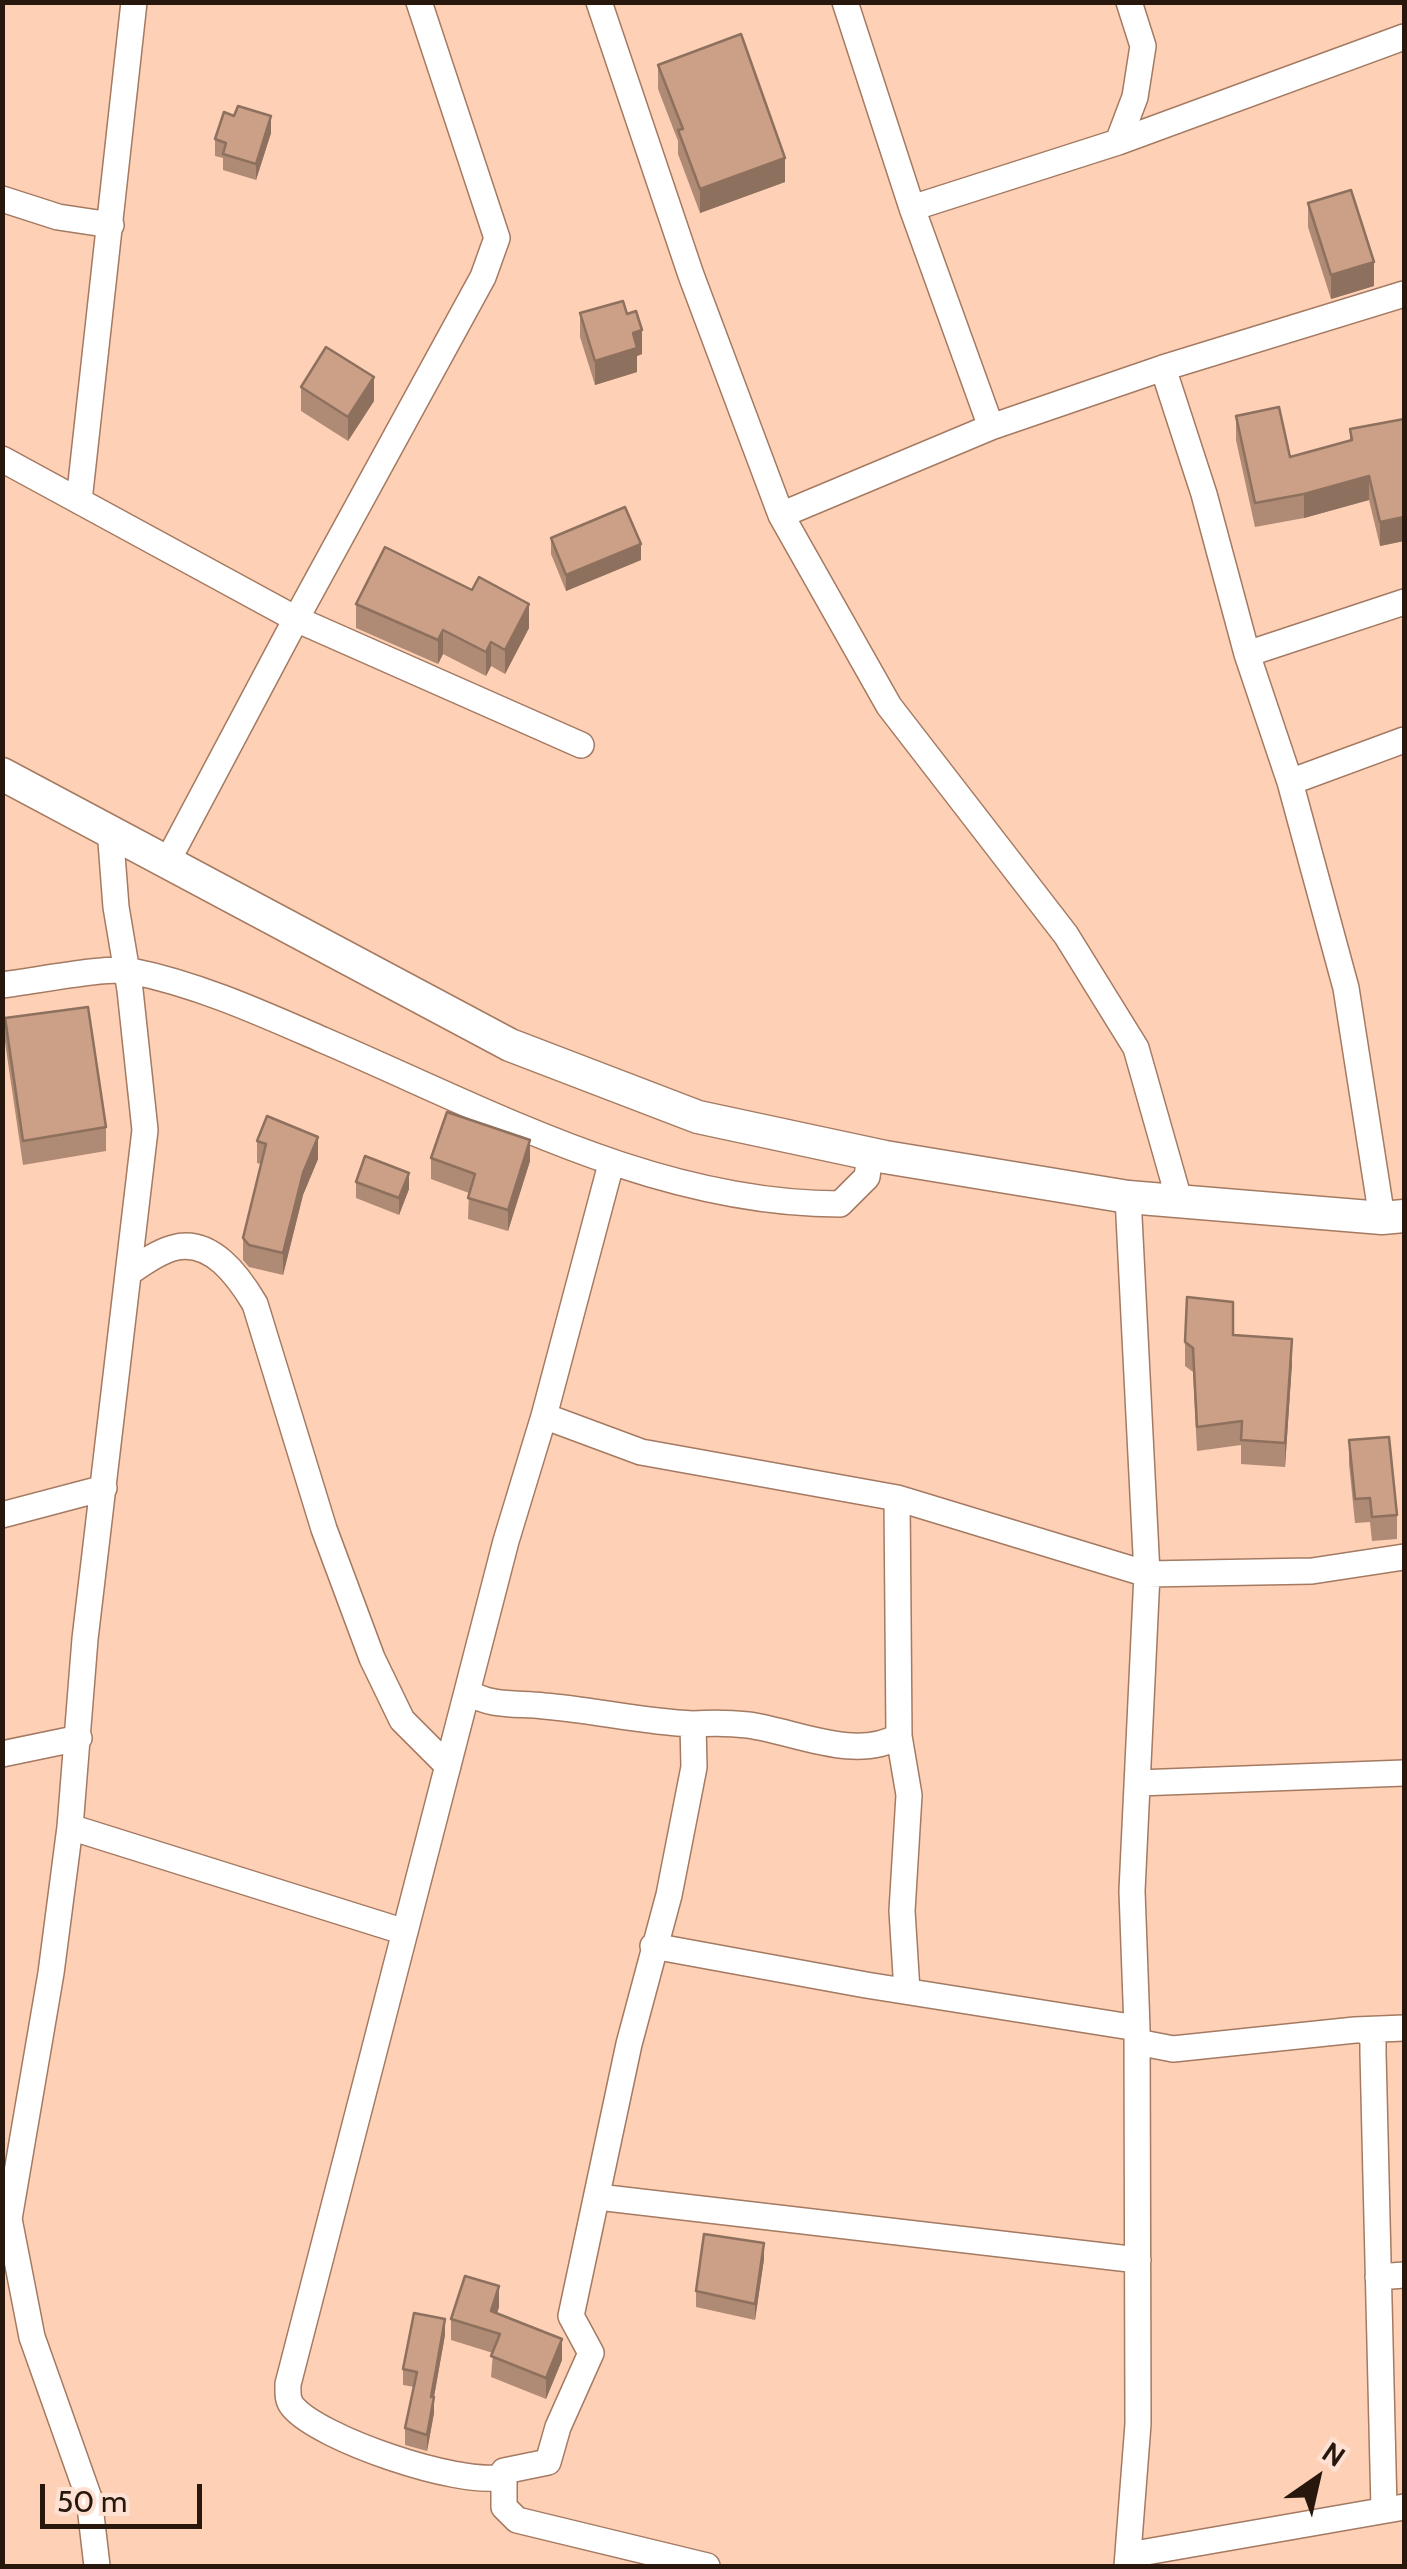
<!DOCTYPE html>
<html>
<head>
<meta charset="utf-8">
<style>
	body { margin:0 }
	#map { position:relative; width:1407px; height:2569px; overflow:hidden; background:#fed0b6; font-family:Cabin,sans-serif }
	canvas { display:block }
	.frame { position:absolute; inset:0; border:5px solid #27170d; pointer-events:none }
	.north { position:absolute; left:1267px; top:2429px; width:100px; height:100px; -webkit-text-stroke:8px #fee1d2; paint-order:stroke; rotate:34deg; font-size:28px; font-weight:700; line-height:40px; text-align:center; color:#27170d }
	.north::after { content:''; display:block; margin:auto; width:35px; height:45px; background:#27170d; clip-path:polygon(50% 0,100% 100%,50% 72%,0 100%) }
	.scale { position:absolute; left:40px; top:2484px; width:162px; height:45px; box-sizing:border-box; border:5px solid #27170d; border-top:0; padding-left:12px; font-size:30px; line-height:35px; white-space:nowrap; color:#27170d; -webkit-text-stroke:8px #fee1d2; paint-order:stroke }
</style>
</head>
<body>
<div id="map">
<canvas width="1407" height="2569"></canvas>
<div class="frame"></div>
<div class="north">N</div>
<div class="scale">50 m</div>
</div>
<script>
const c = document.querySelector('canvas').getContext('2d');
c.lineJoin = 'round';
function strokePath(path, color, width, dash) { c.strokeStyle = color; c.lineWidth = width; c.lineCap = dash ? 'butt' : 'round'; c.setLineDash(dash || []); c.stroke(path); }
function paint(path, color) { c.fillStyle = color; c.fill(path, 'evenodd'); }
const minor = new Path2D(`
	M599 2 691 275 781 515 889 706 1066 935 1136 1048 1180 1203
	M845 2 912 208 991 427
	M1118 142 1135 97 1143 46 1129 2
	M2 199 58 217 111 225
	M912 208 1118 142 1404 37
	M1163 368 1204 494 1247 654 1290 782 1346 988 1382 1218
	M2 459 296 619 581 745
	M79 501 134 2
	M781 515 991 427 1163 368 1404 294
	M1247 654 1404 602
	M1290 782 1404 740
	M166 864 296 619 483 277 497 238 419 2
	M2 985C31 982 107 966 131 971 197 984 261 1013 323 1040 489 1111 656 1204 840 1204L867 1177 870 1154
	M130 1272C143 1263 158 1252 173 1248 211 1237 239 1277 255 1304L324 1529 372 1658 402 1720 448 1766
	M544 1416 641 1452 897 1498 1147 1574 1312 1571 1404 1557
	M897 1498 899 1736 909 1795 902 1911 907 1991
	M2 1515 104 1488
	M467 1692C492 1707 516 1703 544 1706 594 1710 642 1722 693 1724L694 1767 669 1895 629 2044 571 2316 591 2353 558 2427 548 2462 504 2471V2507L517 2520 707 2566
	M693 1724C711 1723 730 1723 748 1725 794 1731 855 1762 899 1736
	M2 1754 79 1738
	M1138 1783 1404 1773
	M70 1827 405 1932
	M653 1946 866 1985 1137 2028
	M1368 2032 1373 2040V2053L1384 2509
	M1137 2042 1173 2049 1355 2030 1404 2028
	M598 2197 1138 2260
	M1378 2277 1404 2275
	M504 2471 500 2477C459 2486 320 2439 293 2407 287 2400 288 2393 288 2384L506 1541 544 1416 611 1164
	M1129 2555 1404 2507
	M97 2566 89 2498 32 2337 9 2219 51 1973 70 1827 85 1639 145 1130 130 990 116 907 110 829
	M1127 2566 1138 2424 1137 2028 1132 1891 1147 1574 1128 1197`);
const major = new Path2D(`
	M2 774 510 1045 698 1117 885 1157 1128 1197 1382 1218 1404 1216`);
strokePath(minor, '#a47a62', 28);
strokePath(major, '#a47a62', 35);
strokePath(minor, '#fff', 25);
strokePath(major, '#fff', 32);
paint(new Path2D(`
	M658 65 785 182 700 213 678 154V141L658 89Z
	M271 133 256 180 223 170V158L215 156V139Z
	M1308 203 1374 286 1331 299 1308 227Z
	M580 313 642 354 637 356V372L595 385 580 337Z
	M301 387 374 401 348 441 301 411Z
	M1236 416 1290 457 1350 440V429L1404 419V541L1380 546 1369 500 1304 518 1255 527 1236 440Z
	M551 538 641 560 566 591 551 554Z
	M356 604 529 628 505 674 491 666 486 676 443 654 438 664 356 628Z
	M5 1018 106 1127V1151L23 1165 5 1042Z
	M257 1141 318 1159 303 1195 283 1275 249 1267 243 1260V1238L261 1164 257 1163Z
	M431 1158 530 1161 508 1231 468 1219 469 1193 431 1179Z
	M356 1182 409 1189 399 1215 356 1198Z
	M1233 1335 1292 1363 1285 1467 1241 1464V1445L1197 1451 1193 1372 1185 1366V1342Z
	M1349 1440 1397 1515V1539L1372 1541 1370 1522 1355 1523 1349 1464Z
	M764 2259 755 2320 696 2307V2291Z
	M499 2307 497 2313 562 2360 546 2399 491 2377 493 2353 451 2340V2319Z
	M445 2335 434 2397V2413L427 2451 405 2445V2428L414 2387 403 2385V2369Z`), '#af8a74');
paint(new Path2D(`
	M271 116V133L256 180V164Z
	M785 158V182L700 213V189Z
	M1374 262V286L1331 299V275Z
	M642 330V354L637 356V372L595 385V361L633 333Z
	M374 377V401L348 441V417Z
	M1369 476V500L1304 518V494Z
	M1404 517V541L1380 546V522Z
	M641 544V560L566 591V575Z
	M529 604V628L505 674V650Z
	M443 630V654L438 664V640Z
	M491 642V666L486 676V652Z
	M318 1137V1159L303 1195 283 1275V1253L303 1173Z
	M530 1140V1161L508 1231V1210Z
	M409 1173V1189L399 1215V1198Z
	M1292 1339V1363L1285 1467V1443Z
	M764 2243V2259L755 2320V2304Z
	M499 2286V2307L491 2332V2311Z
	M445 2319V2335L431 2413V2397Z
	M562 2339V2360L546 2399V2378Z
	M434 2397V2413L427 2451V2435Z`), '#8e705e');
const building = new Path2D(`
	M741 34 785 158 700 189 678 130 683 129 658 65Z
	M238 106 271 116 256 164 223 154 226 143 215 139 224 112 234 116Z
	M1351 190 1374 262 1331 275 1308 203Z
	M623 301 627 314 636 311 642 330 633 333 637 348 595 361 580 313Z
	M326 347 374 377 348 417 301 387Z
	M1279 407 1290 457 1352 440 1350 429 1404 419V517L1380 522 1369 476 1304 494 1255 503 1236 416Z
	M625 507 641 544 566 575 551 538Z
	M385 547 472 590 479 577 529 604 505 650 491 642 486 652 443 630 438 640 356 604Z
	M88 1007 106 1127 23 1141 5 1018Z
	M447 1112 530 1140 508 1210 468 1198 475 1174 431 1158Z
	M267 1116 318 1137 303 1173 283 1253 249 1245 243 1238 266 1144 257 1141Z
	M365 1156 409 1173 399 1198 356 1182Z
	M1187 1297 1233 1302V1335L1292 1339 1285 1443 1241 1440 1242 1421 1197 1427 1193 1348 1185 1342Z
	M1389 1437 1397 1515 1372 1517 1370 1498 1355 1499 1349 1440Z
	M704 2234 764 2243 755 2304 696 2291Z
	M465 2276 499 2286 491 2311 562 2339 546 2378 491 2356 500 2334 451 2319Z
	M414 2313 445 2319 431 2397H434L427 2435 405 2428 417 2372 403 2369Z`);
paint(building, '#cba087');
strokePath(building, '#8e705e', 2.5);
</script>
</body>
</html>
